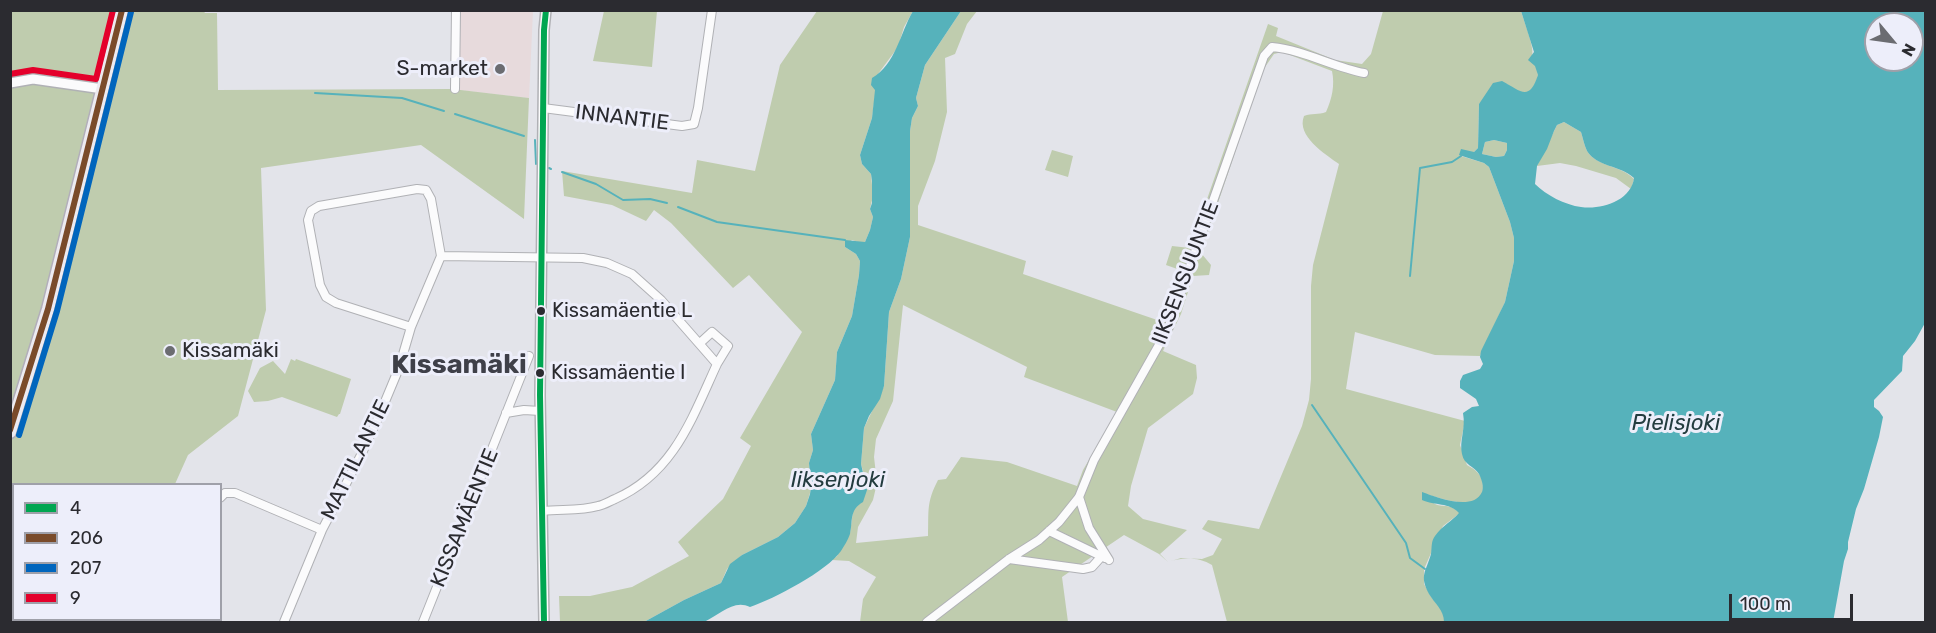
<!DOCTYPE html>
<html>
<head>
<meta charset="utf-8">
<style>
	body { margin:0 }
	#map { position:relative; width:1936px; height:633px; overflow:hidden; background:#e3e4ea; font-family:Rubik,sans-serif }
	canvas { display:block }
	.frame { position:absolute; inset:0; border:12px solid #2b2b30; pointer-events:none }
	.legend { position:absolute; left:12px; top:483px; width:210px; height:138px; box-sizing:border-box; background:#edeefa; border:2px solid #9fa0a9; margin:0; padding:8px 10px; list-style:none; font-size:18px; color:#2b2b30 }
	.legend li { display:flex; align-items:center; gap:12px; height:30px }
	.legend b { width:30px; border:2px solid #9fa0a9 }
	.north { position:absolute; left:1864px; top:12px; width:60px; height:60px; box-sizing:border-box; background:#edeefa; border:2px solid #9fa0a9; border-radius:50%; rotate:119deg; font-size:16px; font-weight:700; line-height:24px; text-align:center; color:#2b2b30 }
	.north::after { content:''; display:block; margin:auto; width:21px; height:27px; background:#6b6c71; clip-path:polygon(50% 0,100% 100%,50% 72%,0 100%) }
	.scale { position:absolute; left:1729px; top:594px; width:124px; height:27px; box-sizing:border-box; border:3px solid #2b2b30; border-top:0; padding-left:8px; font-size:18px; line-height:21px; white-space:nowrap; color:#2b2b30; -webkit-text-stroke:4px #edeefa; paint-order:stroke }
</style>
</head>
<body>
<div id="map">
<canvas width="1936" height="633"></canvas>
<div class="frame"></div>
<ul class="legend">
<li><b style="height:8px;background:#00a651"></b>4</li>
<li><b style="height:8px;background:#7a4b2a"></b>206</li>
<li><b style="height:8px;background:#0065bd"></b>207</li>
<li><b style="height:8px;background:#e4002b"></b>9</li>
</ul>
<div class="north">N</div>
<div class="scale">100 m</div>
</div>
<script>
const c = document.querySelector('canvas').getContext('2d');
c.lineJoin = 'round';
function paint(path, color) { c.fillStyle = color; c.fill(path, 'evenodd'); }
function strokePath(path, color, width, dash) { c.strokeStyle = color; c.lineWidth = width; c.lineCap = dash ? 'butt' : 'round'; c.setLineDash(dash || []); c.stroke(path); }
function drawText(font, color, halo, rows, align = 'center') {
  c.font = font + ' Rubik,sans-serif'; c.lineWidth = 6; c.setLineDash([]); c.textBaseline = 'middle'; c.strokeStyle = halo; c.fillStyle = color; for (const [text, x, y, turn = 0] of rows) {
    c.save(); c.translate(x, y); c.rotate((+turn || 0) * Math.PI / 180); c.textAlign = isNaN(turn) ? turn : align; if (halo) c.strokeText(text, 0, 0); c.fillText(text, 0, 0); c.restore();
  }
}
paint(new Path2D(`
	M458 11H533L529 98 458 90Z`), '#e7dadc');
paint(new Path2D(`
	M203 10 205 13H217L218 90 452 89 529 98 524 219 421 145 261 168 266 310 238 416 188 455 175 484H14V620H116L115 622H11L10 11Z
	M604 11H657L652 67 593 61Z
	M817 11H913L904 27 898 47 878 74 872 118 860 155 862 164 871 174 873 196 870 209 873 217 870 230 865 242H858L852 240 845 247 856 254 860 261 859 275 852 316 837 352 835 380 811 434 813 450 809 463 811 487 810 493 806 506 795 523 778 537 742 555 727 569 721 583 684 600 644 622H560L559 596H590L632 587 689 556 678 542 723 499 751 446 740 438 802 332 749 275 733 288 671 223 654 210 646 221 612 205 564 196 562 171 692 193 697 160 755 171 780 65Z
	M961 11H977L967 24 955 54 945 58 947 112 935 161 918 206V225L1026 261 1023 274 1163 322 1172 308 1183 271 1166 265 1172 246 1190 248 1268 24 1278 28 1276 36 1335 60 1362 64 1371 54 1383 11H1521C1524 22 1535 48 1532 56 1534 61 1538 70 1538 75 1538 78 1536 81 1535 84 1529 99 1516 91 1507 84L1479 104 1478 148 1474 152 1461 156 1484 163 1489 167 1510 222 1514 238V261L1505 302 1480 356 1435 355 1355 332 1346 389 1465 421 1460 445 1467 465C1476 470 1483 475 1483 487 1484 516 1435 496 1422 493 1425 496 1431 502 1435 504 1445 508 1450 503 1460 513L1443 526 1424 569V584L1432 598 1441 609 1444 616V622H1227L1212 565C1199 557 1182 557 1168 562L1159 554 1124 535 1062 577 1068 622H860L863 599 876 577 849 561 832 560 837 556 850 533 853 511 866 482 861 464 864 428 884 386 889 312 901 279 910 237V131L912 118 918 106 916 98 925 65ZM1282 52 1332 71C1335 85 1332 99 1326 112 1318 115 1312 113 1304 116 1296 136 1325 154 1339 164L1313 265 1311 286V379L1309 400 1302 426 1259 529 1208 520 1202 529 1222 539 1213 555 1202 559 1181 558 1168 562 1160 554 1187 530 1143 519 1128 506 1131 486 1148 428 1193 394 1197 378 1196 365 1163 351 1181 314 1193 276 1209 275 1211 265 1201 253 1263 70 1274 54ZM903 305 1027 367 1024 377 1117 412 1083 470 1077 486 1007 462 961 457 946 479 938 480C926 503 929 511 928 536L856 543 858 527 873 500 877 483 874 457 876 439 893 401Z
	M1564 122 1581 132C1583 138 1584 145 1587 151 1597 167 1621 165 1634 179L1631 189 1616 178 1576 166 1560 163 1537 166 1557 125Z
	M1494 140 1507 143V150L1504 156 1496 157 1482 154 1485 142Z
	M1052 150 1073 156 1068 177 1045 170Z
	M291 359 295 361 296 359 351 379 340 414H339L337 417 282 397 268 401 254 402 248 391 260 368 273 361 285 374Z`), '#bfccae');
paint(new Path2D(`
	M913 11H961L925 65 916 98 918 106 912 118 910 131V237L901 279 889 312 884 386 880 399 869 416 864 428 861 464 867 490 863 502C849 510 853 521 850 534 848 540 844 546 841 551 827 571 774 599 750 607 733 599 720 615 704 622 694 626 657 623 644 622L684 600 721 583 730 564 742 555 778 537 795 523 806 506 810 494 811 487 809 463 813 450 811 434 835 380 837 352 852 316 859 275 860 261 856 254 845 247V240L865 242 870 230 873 217 870 209 872 203V181L871 174 862 164 860 155 872 118 875 90 871 85 872 78C896 64 900 33 913 11Z
	M1521 11H1925V323L1915 341 1903 356 1902 371 1874 400V407L1879 411 1883 417 1879 437 1864 489 1856 509 1848 542V549L1844 561 1833 622H1444C1444 610 1435 604 1429 594 1419 575 1426 572 1431 554 1432 547 1431 541 1435 536 1442 526 1452 521 1459 513 1449 502 1435 506 1422 500V492C1436 497 1473 512 1482 492 1484 487 1482 480 1479 474 1474 466 1464 465 1462 454 1459 441 1466 429 1463 413L1472 407 1479 406 1476 399 1460 388V381L1463 375 1480 369 1483 364 1480 357 1481 351 1505 302 1514 261V238L1510 222 1489 167 1484 163 1459 155 1461 149 1474 152 1478 148 1479 104 1493 83 1502 81C1521 91 1529 102 1538 75L1535 66 1528 60 1534 52ZM1876 24H1912V60H1876ZM1564 122 1581 132C1583 138 1584 145 1587 151 1597 167 1620 165 1634 178 1631 201 1601 210 1581 207 1565 205 1546 195 1535 184L1537 166 1547 149 1554 131 1557 125ZM1494 140 1507 143V150L1504 156 1496 157 1482 154 1485 142Z`), '#56b2bb');
strokePath(new Path2D(`
	M315 93 402 98 444 111
	M455 114 524 136
	M535 140 536 164
	M549 168 551 169
	M562 172 596 184 623 200 650 199 667 203
	M678 207 717 222 845 240
	M1410 276 1420 168 1452 162 1461 156
	M1312 405 1406 543 1410 558 1425 569`), '#56b2bb', 2);
const minor = new Path2D(`
	M455 89 456 10
	M543 108 682 126 694 124 698 108 712 10
	M411 327 336 303 326 297 320 285 308 220 311 211 319 206 417 189 426 190 431 199 441 256
	M700 343 712 332 728 346 717 364
	M506 413 524 410 540 411
	M1079 497 1089 528 1109 560
	M220 498 225 493H235L322 530
	M1049 531 1105 558
	M1009 559 1083 569 1092 567 1101 557
	M170 622 171 620
	M284 622 322 530 362 453 379 416 399 368 411 327 441 256 583 258 607 263 632 274 661 300 717 364C692 418 674 473 615 499 610 501 604 505 598 506 581 511 561 509 543 511
	M423 622 529 356
	M927 622 1009 559 1039 540 1059 522 1079 497 1094 460 1168 329 1264 56 1272 47C1304 50 1333 67 1364 73`);
const tertiary = new Path2D(`
	M10 83 33 79 103 89
	M544 622 540 395 544 30 546 10`);
const primary = new Path2D(`
	M10 432 48 309 122 10`);
strokePath(minor, '#b0b1b5', 10);
strokePath(tertiary, '#b0b1b5', 12);
strokePath(primary, '#b2aeba', 15);
strokePath(minor, '#fbfbfc', 8);
strokePath(tertiary, '#fbfbfc', 9);
strokePath(primary, '#edebf1', 12);
strokePath(new Path2D(`
	M544 622 540 395 544 30 546 10`), '#00a651', 6);
strokePath(new Path2D(`
	M10 430 48 309 122 10`), '#7a4b2a', 6);
strokePath(new Path2D(`
	M19 435 57 311 131 12`), '#0065bd', 6);
strokePath(new Path2D(`
	M10 74 33 70 96 79 113 10`), '#e4002b', 6);
for (const [x, y, r, color] of [
	[500,69,6,"#6b6c71"],
	[541,311,5,"#2b2b30"],
	[170,351,6,"#6b6c71"],
	[540,373,5,"#2b2b30"]
]) { const dot = new Path2D(); dot.arc(x, y, r, 0, 2 * Math.PI); c.fillStyle = color; c.fill(dot); strokePath(dot, '#edeefa', 2); }
drawText('20px', '#2b2b30', '#edeefa', [
	["Kissamäentie L",552,311],
	["Kissamäentie I",551,373]
], 'left');
drawText('21px', '#2b2b30', '#edeefa', [
	["S-market",488,69],
	["Kissamäki",182,351,"left"]
], 'right');
drawText('21px', '#2b2b30', '#edeefa', [
	["INNANTIE",622,118,7],
	["IIKSENSUUNTIE",1186,273,-69],
	["MATTILANTIE",356,460,-64],
	["KISSAMÄENTIE",465,518,-68]
]);
drawText('italic 22px', '#233c3f', '#edeefa', [
	["Pielisjoki",1676,424],
	["Iiksenjoki",838,481]
]);
drawText('bold 27px', '#3f4049', '#edeefa', [
	["Kissamäki",459,365]
]);
</script>
</body>
</html>
